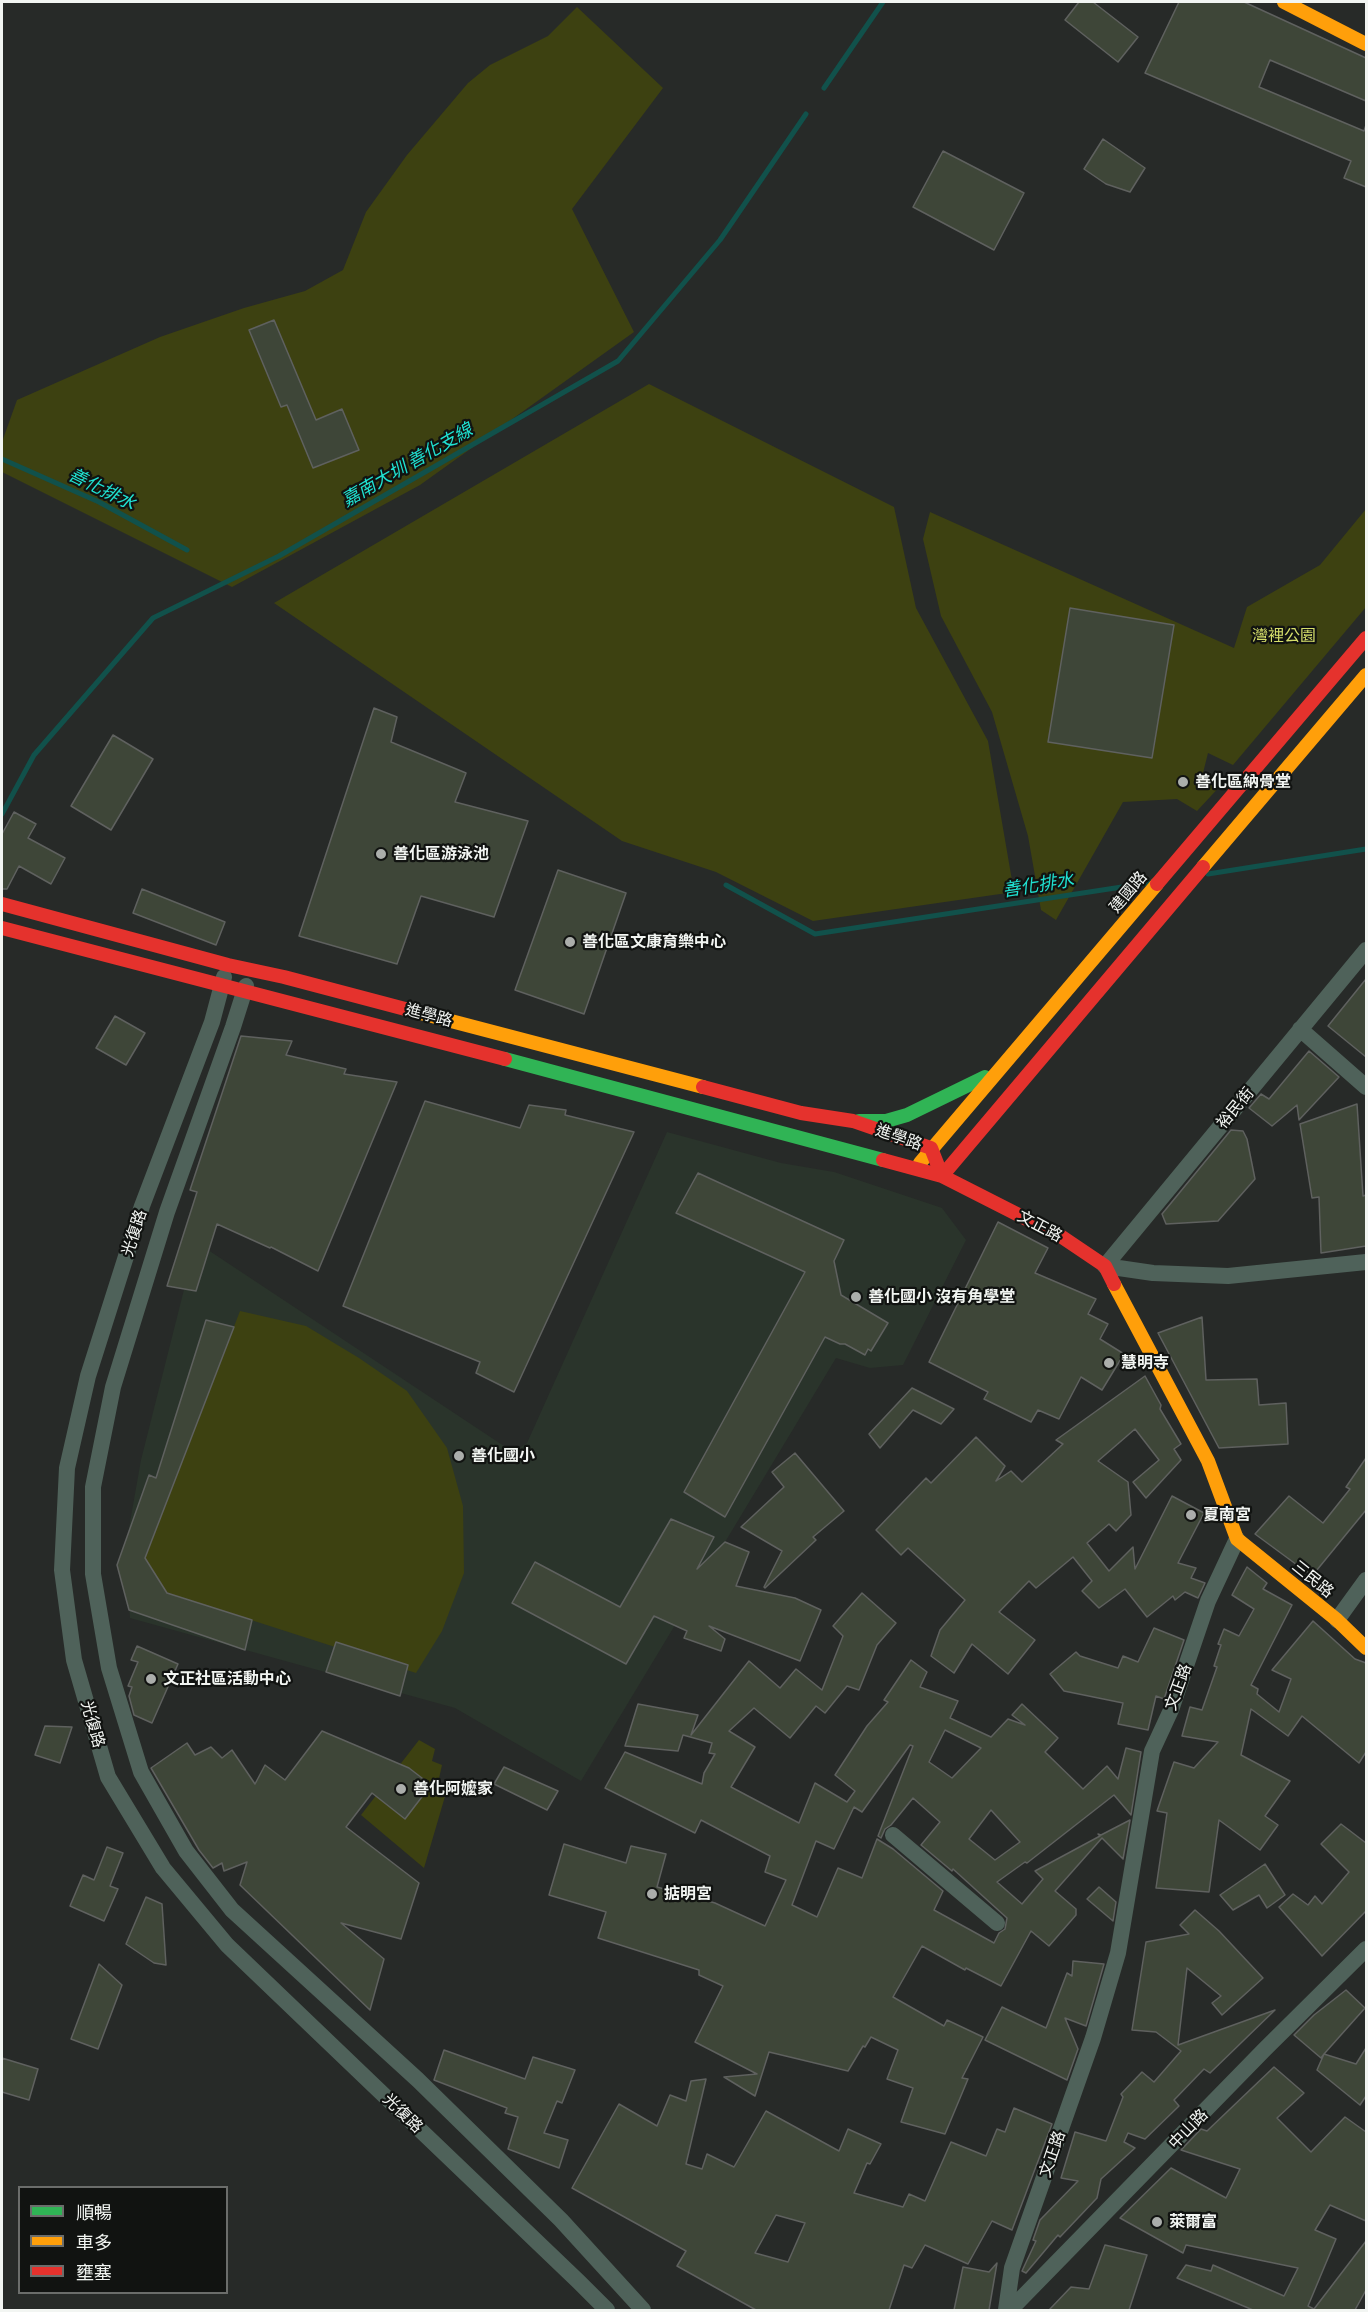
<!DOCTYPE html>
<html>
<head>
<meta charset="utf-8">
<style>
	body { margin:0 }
	#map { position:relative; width:1368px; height:2312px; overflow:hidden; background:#272a28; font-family:Barlow,"Noto Sans TC",sans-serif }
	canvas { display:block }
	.frame { position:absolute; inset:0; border:3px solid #f2f5f2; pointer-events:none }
	.legend { position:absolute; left:18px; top:2186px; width:210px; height:108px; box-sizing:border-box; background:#111311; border:2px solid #6b6d6b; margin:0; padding:8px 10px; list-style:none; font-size:18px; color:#f2f5f2 }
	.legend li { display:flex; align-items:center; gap:12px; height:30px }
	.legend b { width:30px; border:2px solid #6b6d6b }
</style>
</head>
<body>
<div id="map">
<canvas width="1368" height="2312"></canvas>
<div class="frame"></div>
<ul class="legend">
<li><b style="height:8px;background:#30b455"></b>順暢</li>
<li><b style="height:8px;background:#ff9f0a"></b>車多</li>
<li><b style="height:8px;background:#e5322d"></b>壅塞</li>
</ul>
</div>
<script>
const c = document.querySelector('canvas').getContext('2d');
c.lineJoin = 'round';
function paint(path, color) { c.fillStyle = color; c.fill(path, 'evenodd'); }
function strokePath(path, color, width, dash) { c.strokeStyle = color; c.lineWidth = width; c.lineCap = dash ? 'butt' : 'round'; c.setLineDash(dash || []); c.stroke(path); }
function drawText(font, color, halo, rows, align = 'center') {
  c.font = font + ' Barlow,"Noto Sans TC",sans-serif'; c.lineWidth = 4.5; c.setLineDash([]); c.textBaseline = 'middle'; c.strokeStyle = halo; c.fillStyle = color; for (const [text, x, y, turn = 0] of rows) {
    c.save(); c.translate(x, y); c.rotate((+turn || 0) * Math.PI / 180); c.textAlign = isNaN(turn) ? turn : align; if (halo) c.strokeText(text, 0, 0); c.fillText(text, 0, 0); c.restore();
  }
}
paint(new Path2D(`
	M667 1132 781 1163 834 1172 942 1208 966 1240 903 1365 870 1368 836 1358 581 1781 455 1708 130 1618 124 1556 141 1460 196 1242 513 1452 527 1443Z`), '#2a342b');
paint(new Path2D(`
	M577 7 663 88 572 209 634 332 420 485 232 587 2 472V442L17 400 160 337 244 308 305 291 343 270 366 212 407 155 468 83 490 65 548 36Z
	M649 384 894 507 916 608 988 741 1014 892 813 921 716 872 622 841 274 603Z
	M1366 509V607L1233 765 1208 753 1203 773 1223 783 1197 811 1177 799 1123 802 1056 920 1041 910 1028 836 992 712 941 616 923 539 930 512 1234 648 1247 607 1320 565Z
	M240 1311 306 1326 359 1358 407 1391 447 1448 463 1506 464 1573 442 1631 416 1673 167 1593 145 1558Z
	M419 1740 435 1749 432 1761 442 1765 438 1783 446 1793 424 1868 361 1815Z`), '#3d4111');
strokePath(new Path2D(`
	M824 88 883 2
	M2 459 99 502 187 550
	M2 814 34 755 153 618 279 556 618 361 720 240 806 114
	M1208 874 1366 849
	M726 885 815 934 1148 883`), '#11514b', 5);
const building = new Path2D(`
	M1079 2H1093L1138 37 1118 62 1065 20Z
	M1179 2H1244L1366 58V101L1270 60 1259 87 1364 131 1366 125V187L1344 178 1351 161 1145 73Z
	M1103 139 1145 168 1130 192 1106 184 1084 169Z
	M943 151 1024 193 994 250 913 207Z
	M274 320 316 420 342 409 359 450 313 468 287 405 281 407 249 330Z
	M1070 608 1174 625 1152 758 1048 742Z
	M374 708 397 717 391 742 466 773 455 802 528 821 494 917 421 896 397 964 299 936Z
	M113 735 153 759 111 830 71 806Z
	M14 812 36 824 28 838 65 858 51 884 19 866 7 889H2V834Z
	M558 870 626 893 584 1014 515 990Z
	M142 889 225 922 216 945 133 913Z
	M1366 979V1057L1328 1026Z
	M115 1016 145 1033 126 1065 96 1048Z
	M241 1036 292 1041 286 1055 346 1069 344 1074 397 1082 318 1271 271 1247 270 1248 217 1224 196 1291 167 1286 197 1192 190 1190Z
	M1309 1051 1339 1077 1299 1120 1297 1105 1272 1126 1249 1108 1261 1094 1269 1099Z
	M425 1101 520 1128 529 1105 566 1110 565 1115 634 1132 514 1392 476 1373 480 1362 343 1306Z
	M1357 1104 1363 1196 1366 1195V1246L1321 1253 1319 1197 1312 1198 1300 1124Z
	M1231 1130 1243 1131 1247 1139 1255 1179 1218 1221 1166 1224 1162 1214Z
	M698 1173 844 1240 834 1261 841 1295 888 1323 871 1351 868 1349 865 1355 845 1344H840L825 1337 725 1517 684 1492 805 1272 676 1213Z
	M998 1222 1048 1248 1035 1273 1096 1299 1088 1314 1108 1324 1100 1339 1124 1354 1102 1390 1081 1377 1059 1419 1038 1410 1031 1422 984 1399 988 1392 929 1362Z
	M1202 1317 1206 1380 1257 1379 1259 1405 1286 1403 1288 1444 1219 1448 1158 1333Z
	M206 1320 234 1327 145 1558 167 1593 252 1620 245 1650 129 1610 117 1565 149 1475 156 1478Z
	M1145 1376 1161 1405 1160 1409 1181 1444 1174 1449 1181 1460 1146 1498 1133 1482 1159 1460 1135 1429 1098 1461 1128 1482 1131 1515 1116 1531 1109 1524 1087 1543 1109 1571 1133 1547 1135 1569 1172 1496 1204 1513 1178 1563 1196 1568 1191 1578 1205 1583 1198 1598 1185 1592 1175 1600 1173 1596 1147 1617 1125 1589 1099 1608 1082 1591 1092 1581 1073 1557 1036 1588 1029 1581 999 1612 1035 1640 1008 1674 972 1644 954 1673 931 1656 940 1630 965 1600 908 1548 901 1555 876 1530 926 1478 931 1483 976 1437 1005 1466 996 1481 1011 1471 1022 1482 1063 1444 1056 1440Z
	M912 1388 954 1409 941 1424 913 1410 880 1448 869 1434Z
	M795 1453 844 1511 813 1537 816 1540 765 1588 764 1587 782 1551 741 1527 784 1487 772 1472Z
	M1366 1458V1510L1312 1576 1255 1534 1289 1496 1323 1523 1350 1489 1346 1487Z
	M671 1519 714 1537 697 1569 725 1542 749 1552 736 1586 795 1598 821 1610 800 1661 709 1626 725 1639 721 1651 684 1638 687 1631 654 1616 626 1664 512 1603 535 1562 620 1607Z
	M1247 1567 1267 1583 1263 1589 1292 1605 1251 1685 1258 1689 1257 1694 1279 1712 1291 1679 1272 1670 1313 1621 1355 1659 1366 1663V1752L1359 1763 1302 1716 1288 1736 1251 1709 1241 1755 1290 1781 1265 1816 1278 1825 1260 1850 1219 1820 1209 1892 1156 1888 1167 1813 1157 1811 1174 1762 1194 1768 1218 1742 1182 1736 1190 1707 1202 1710 1217 1667 1214 1666 1221 1645 1218 1644 1224 1629 1239 1636 1254 1609 1232 1595Z
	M862 1593 896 1623 877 1645 859 1690 847 1686 825 1713 816 1706 790 1738 754 1708 729 1731 755 1747 731 1787 799 1823 815 1783 847 1802 855 1791 835 1775 867 1726 888 1702 884 1700 911 1660 927 1672 920 1687 958 1701 950 1718 991 1737 1008 1719 1025 1725 1012 1715 1022 1704 1058 1738 1045 1752 1083 1789 1107 1766 1118 1779 1126 1748 1141 1752 1131 1815 1114 1795 1027 1863 1025 1862 997 1882 1022 1904 1043 1879 1035 1871 1100 1836 1098 1834 1101 1835 1130 1820 1123 1859 1102 1838 1055 1891 1076 1909V1915L1049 1946 1031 1931 1001 1986 966 1968 965 1970 922 1946 893 1997 944 2026 947 2020 983 2037 962 2078 968 2079 945 2134 901 2122 913 2088 887 2079 898 2050 871 2037 865 2047 863 2046 848 2071 769 2052 755 2096 724 2077 757 2074 695 2042 723 1986 699 1975V1970L598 1938 606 1912 549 1895 564 1844 626 1863 631 1846 666 1854 657 1887 715 1903 765 1926 786 1880 765 1872 770 1856 701 1820 695 1833 605 1788 625 1752 702 1784 704 1773 715 1754 709 1753 712 1743 683 1735 678 1751 625 1746 638 1704 698 1715 691 1735 749 1661 780 1688 796 1669 822 1690 843 1636 833 1626ZM945 1730 981 1748 952 1778 929 1762ZM910 1745 913 1746 878 1836 881 1838 885 1829 891 1825 913 1798 940 1822 921 1845 952 1871 953 1869 1007 1918 1005 1929 999 1933 994 1943 934 1910 943 1891 893 1849 877 1839 862 1878 838 1868 817 1917 792 1905 816 1841 834 1849 854 1807 862 1812ZM991 1810 1020 1842 995 1860 969 1839Z
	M1154 1628 1184 1640 1164 1699 1156 1696 1148 1730 1118 1724 1123 1703 1064 1691 1050 1674 1076 1652 1080 1656 1118 1668 1123 1656 1138 1662Z
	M336 1642 408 1665 400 1696 326 1672Z
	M137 1646 178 1664 152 1723 134 1715 129 1696 132 1687 128 1686 138 1662 131 1660Z
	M45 1726 72 1727 60 1763 35 1755Z
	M322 1731 409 1768 431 1785 405 1819 372 1793 346 1827 419 1883 401 1939 341 1923 384 1959 370 2010 240 1885 247 1862 224 1871 222 1863 213 1868 199 1850 151 1768 187 1743 195 1755 211 1747 222 1758 232 1750 255 1784 265 1765 285 1780Z
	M504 1767 558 1791 547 1810 494 1784Z
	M1341 1824 1366 1843V1911L1322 1956 1279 1907 1293 1894 1308 1905 1315 1896 1322 1904 1349 1872 1321 1844Z
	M107 1847 123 1853 110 1886 118 1889 104 1921 70 1906 83 1875 94 1880Z
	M1265 1864 1285 1895 1267 1908 1259 1895 1233 1910 1220 1895Z
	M1099 1887 1116 1902 1113 1921 1087 1899Z
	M146 1897 162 1904 166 1965 154 1963 126 1944Z
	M1195 1910 1219 1931 1263 1978 1222 2015 1212 2003 1221 1996 1187 1968 1178 2045 1275 2010 1210 2073 1204 2069 1174 2100 1179 2106 1145 2139 1128 2133 1124 2142 1135 2148 1101 2179 1097 2198 1060 2237 1058 2235 1026 2273 1022 2271 1036 2241 1033 2240 1040 2220 1078 2181 1061 2178 1075 2132 1106 2141 1123 2097 1121 2094 1142 2072 1154 2082 1181 2051 1156 2032 1132 2030 1146 1942 1189 1934 1180 1925Z
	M1073 1961 1104 1964 1086 2026 1065 2018 1078 2049 1067 2080 985 2040 1002 2007 1046 2028 1067 1973 1072 1976Z
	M99 1964 122 1985 98 2049 71 2039Z
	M1346 1990 1365 2008 1324 2054 1356 2064 1366 2048V2096L1360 2105 1317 2070 1324 2054 1321 2058 1294 2035 1314 2015Z
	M444 2050 525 2079 533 2057 575 2070 562 2103 557 2101 544 2133 568 2140 559 2168 508 2149 518 2117 505 2113 507 2108 434 2080Z
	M2 2058 38 2069 29 2100 2 2092Z
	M1274 2067 1304 2093 1277 2118 1311 2152 1345 2117 1366 2132V2221L1330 2205 1315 2230 1336 2239 1308 2306 1314 2309 1366 2241V2290L1355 2310H1253L1177 2278 1186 2265 1211 2271 1213 2265 1284 2296 1298 2268 1186 2245 1183 2253 1120 2218 1171 2168 1226 2198 1240 2169 1181 2150 1201 2129 1207 2131Z
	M706 2079 686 2164 702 2169 707 2154 734 2167 766 2111 839 2151 848 2129 881 2144 870 2164 867 2163 854 2193 903 2207 909 2194 925 2201 951 2142 986 2156 997 2129 1005 2132 1014 2108 1052 2124 1012 2230 992 2221 968 2264 925 2245 912 2268 904 2265 889 2310H756L677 2266 686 2251 572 2188 619 2104 657 2126 670 2095 686 2101 691 2081ZM776 2215 805 2223 788 2262 755 2253Z
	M1105 2245 1147 2255 1129 2310H1049L1071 2287 1089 2289Z
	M997 2263 989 2310H954L963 2267 989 2272Z`);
paint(building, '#3e4638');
strokePath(building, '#5f615f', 1.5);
strokePath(new Path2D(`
	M224 977 212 1022 142 1206 88 1376 67 1468 62 1570 74 1660 108 1777 163 1868 227 1945 579 2282 607 2310
	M246 986 233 1027 167 1212 113 1387 93 1487V1574L109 1668 141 1772 186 1851 232 1910 418 2080 561 2220 643 2310
	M1300 1029 1366 1087
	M1105 1266 1366 950
	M1105 1266 1153 1273 1228 1276 1366 1262
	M1337 1620 1366 1580
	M893 1835 997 1923
	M1006 2310 1012 2268 1093 2038 1118 1953 1152 1751 1171 1710 1208 1601 1237 1539
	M1010 2310 1265 2049 1366 1949`), '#4f625a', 16);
strokePath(new Path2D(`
	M505 1059 883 1160
	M859 1121H886L907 1115 985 1077`), '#30b455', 14);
strokePath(new Path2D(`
	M1284 2 1366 44
	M1203 867 1366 675
	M409 1010 703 1087
	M920 1163 1157 884
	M1114 1284 1208 1461 1237 1539 1337 1620 1366 1648`), '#ff9f0a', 14);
strokePath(new Path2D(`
	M1157 884 1366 638
	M2 904 228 965 284 977 409 1010
	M2 928 505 1059
	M703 1087 801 1113 853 1121 931 1148 942 1176
	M883 1160 942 1176 1062 1237 1105 1266 1114 1284
	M942 1176 1203 867`), '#e5322d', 14);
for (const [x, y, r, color] of [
	[1183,782,6,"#abaeab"],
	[381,854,6,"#abaeab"],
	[570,942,6,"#abaeab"],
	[856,1297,6,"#abaeab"],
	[1109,1363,6,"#abaeab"],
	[459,1456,6,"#abaeab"],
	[1191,1515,6,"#abaeab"],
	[151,1679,6,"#abaeab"],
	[401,1789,6,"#abaeab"],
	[652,1894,6,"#abaeab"],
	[1157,2222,6,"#abaeab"]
]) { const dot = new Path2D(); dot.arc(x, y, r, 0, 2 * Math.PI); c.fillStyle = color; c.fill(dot); strokePath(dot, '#111311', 2); }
drawText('16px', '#d6df6b', '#111311', [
	["灣裡公園",1284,636]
]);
drawText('bold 16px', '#f2f5f2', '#111311', [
	["善化區納骨堂",1195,782],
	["善化區游泳池",393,854],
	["善化區文康育樂中心",582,942],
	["善化國小 沒有角學堂",868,1297],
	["慧明寺",1121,1363],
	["善化國小",471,1456],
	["夏南宮",1203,1515],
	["文正社區活動中心",163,1679],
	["善化阿嬤家",413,1789],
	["掂明宮",664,1894],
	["萊爾富",1169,2222]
], 'left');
drawText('16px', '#f2f5f2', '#111311', [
	["建國路",1128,892,-50],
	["進學路",429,1015,15],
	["裕民街",1235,1108,-50],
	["進學路",899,1137,19],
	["文正路",1040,1226,28],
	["光復路",134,1233,-72],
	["三民路",1313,1579,39],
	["文正路",1178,1687,-70],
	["光復路",93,1724,74],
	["光復路",403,2113,44],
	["中山路",1188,2129,-46],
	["文正路",1052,2154,-71]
]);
drawText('italic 18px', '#20e2d2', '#111311', [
	["嘉南大圳 善化支線",407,465,-30],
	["善化排水",102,489,26],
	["善化排水",1038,885,-9]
]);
</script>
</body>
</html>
